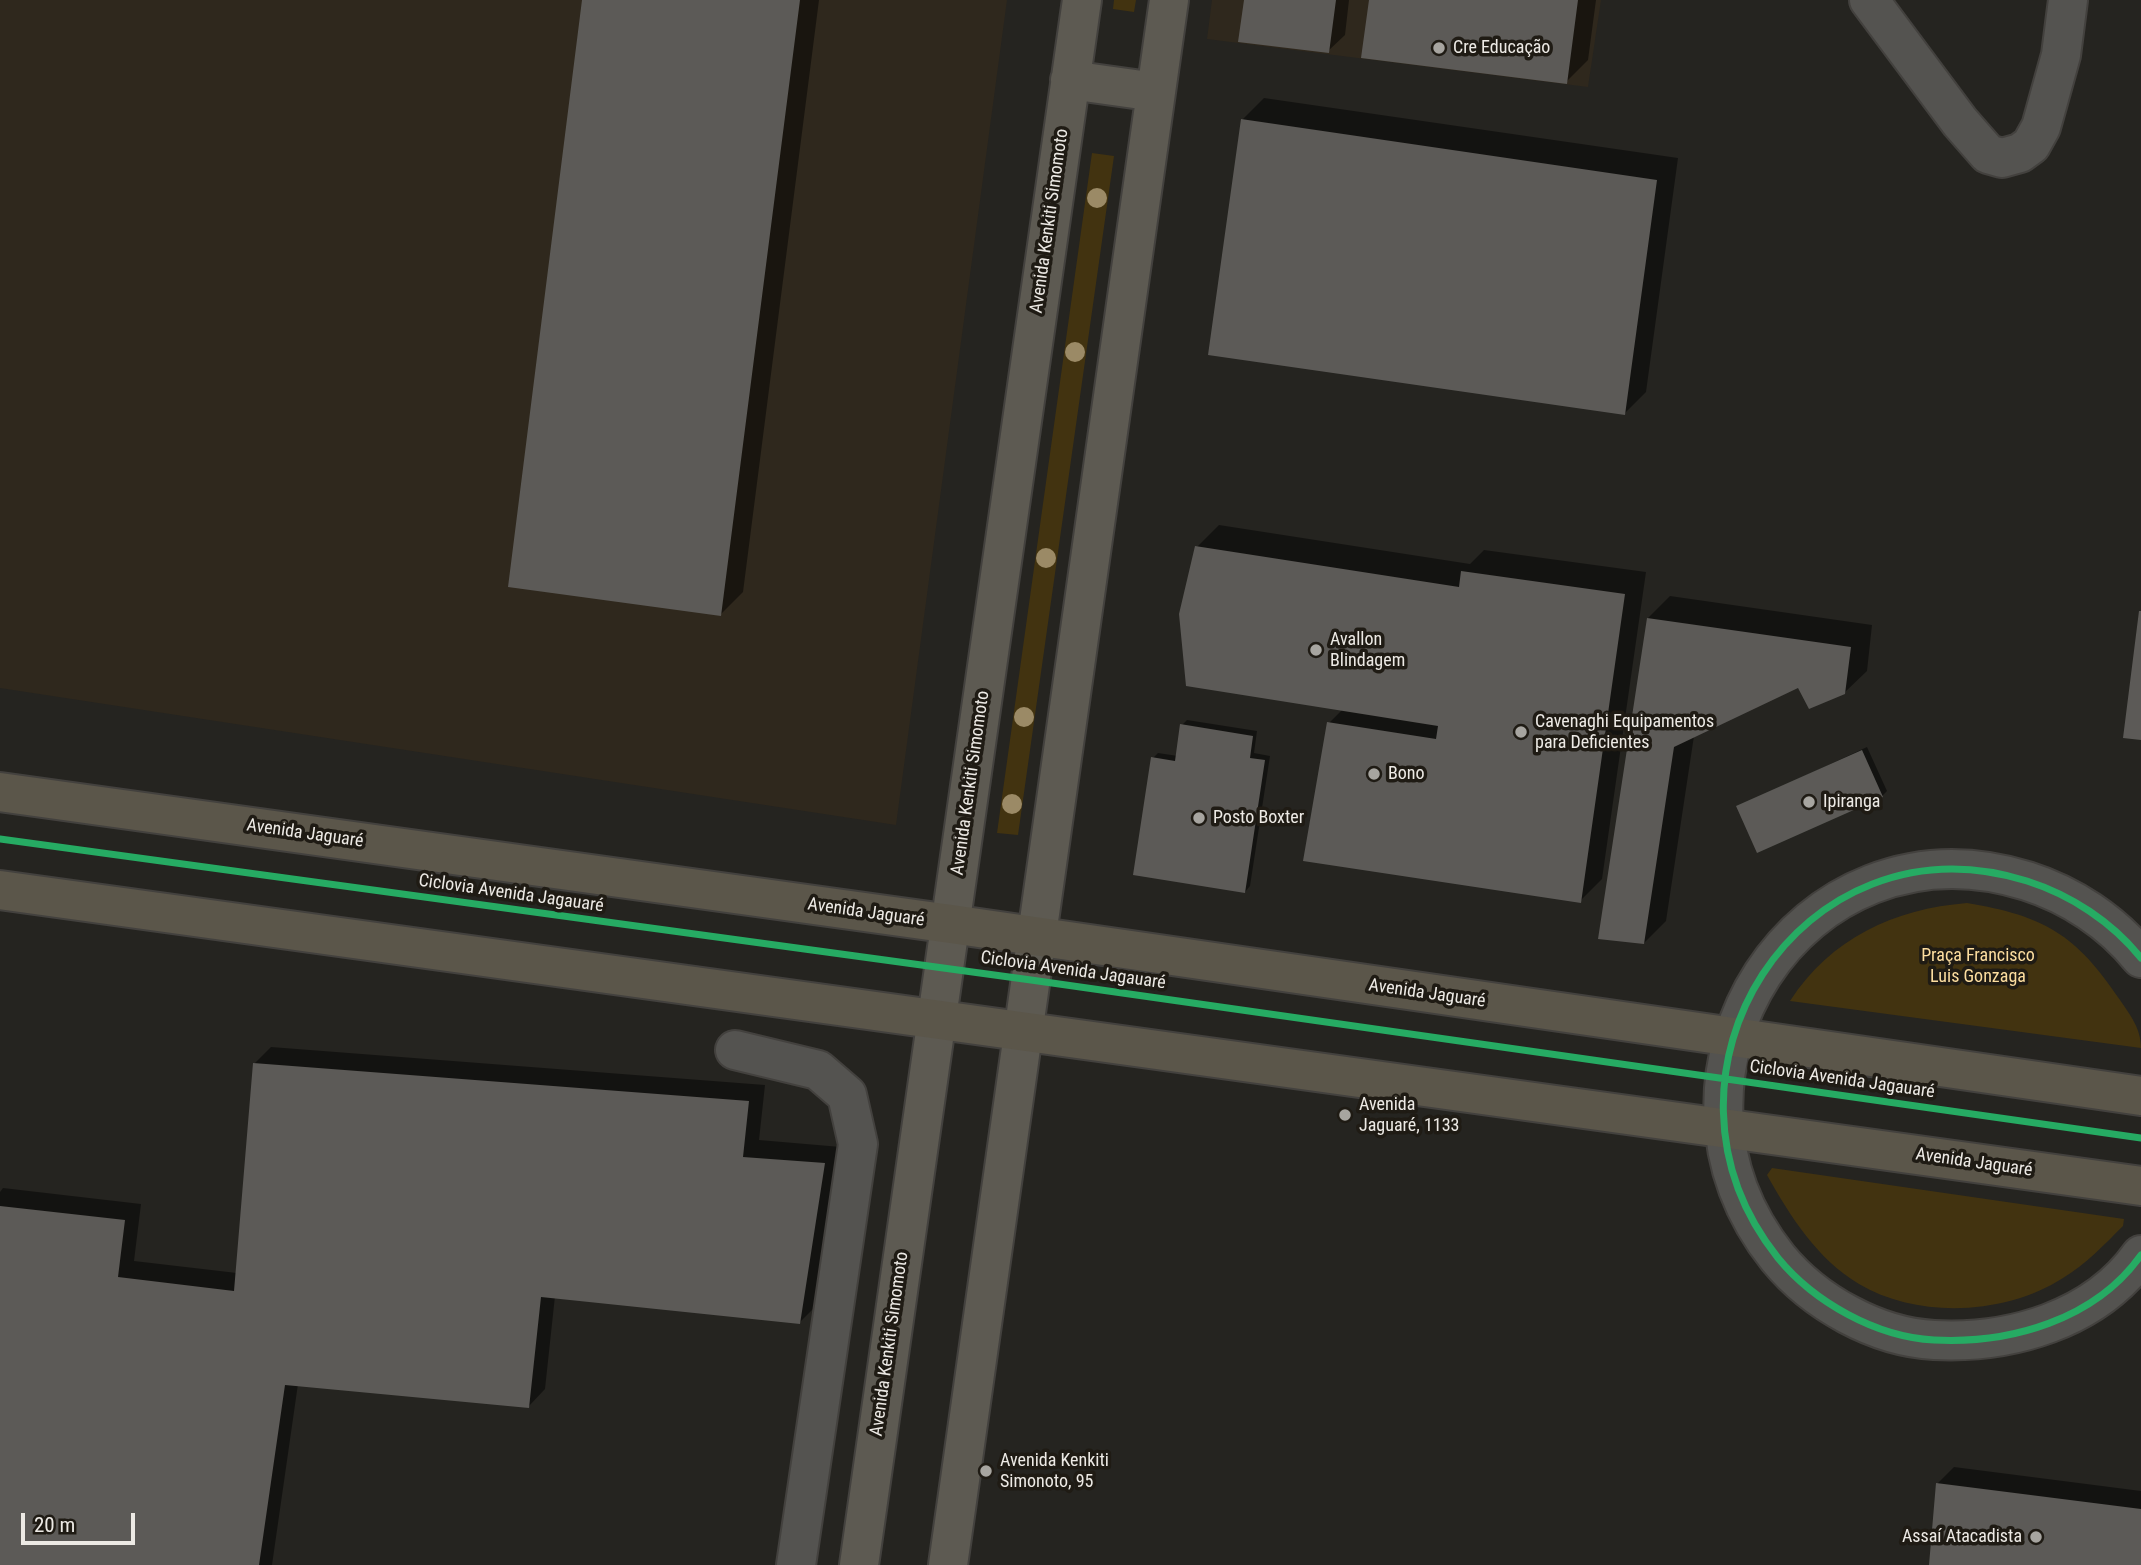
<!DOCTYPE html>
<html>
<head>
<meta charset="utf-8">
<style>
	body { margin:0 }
	#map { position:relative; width:2141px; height:1565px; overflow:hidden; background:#252420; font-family:"Roboto Condensed",sans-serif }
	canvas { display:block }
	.scale { position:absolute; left:21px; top:1513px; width:114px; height:32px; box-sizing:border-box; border:4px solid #edeae5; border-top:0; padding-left:9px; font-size:21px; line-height:24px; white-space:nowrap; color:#edeae5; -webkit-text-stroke:5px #1f1b14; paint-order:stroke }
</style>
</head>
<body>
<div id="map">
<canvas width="2141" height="1565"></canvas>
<div class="scale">20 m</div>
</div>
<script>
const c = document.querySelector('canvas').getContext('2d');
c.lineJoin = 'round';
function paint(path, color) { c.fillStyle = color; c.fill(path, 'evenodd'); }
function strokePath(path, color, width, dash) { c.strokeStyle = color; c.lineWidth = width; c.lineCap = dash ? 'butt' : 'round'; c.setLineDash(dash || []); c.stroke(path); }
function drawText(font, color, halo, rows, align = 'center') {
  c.font = font + ' "Roboto Condensed",sans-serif'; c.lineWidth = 7; c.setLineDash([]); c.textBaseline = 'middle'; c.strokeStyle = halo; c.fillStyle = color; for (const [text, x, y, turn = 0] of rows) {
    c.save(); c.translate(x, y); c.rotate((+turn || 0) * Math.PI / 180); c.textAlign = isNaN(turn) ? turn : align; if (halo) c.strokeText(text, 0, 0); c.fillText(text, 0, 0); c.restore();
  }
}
paint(new Path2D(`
	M0 0H1007L896 825 0 688Z
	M1212 0H1601L1588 87 1207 39Z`), '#2f281d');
paint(new Path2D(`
	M1114 0H1136L1134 12 1113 9Z
	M1092 153 1114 156 1018 835 997 833Z
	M1967 903C2044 916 2076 934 2120 1000 2130 1015 2141 1028 2141 1048L1790 1001C1831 938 1894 909 1967 903Z
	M1772 1168 2124 1219 2123 1226C2104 1245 2086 1264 2063 1278 2006 1315 1918 1319 1859 1284 1817 1259 1790 1216 1767 1175Z`), '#423310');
paint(new Path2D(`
	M584 0H819L743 592 721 614Z
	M1246 0H1349L1345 35 1328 51Z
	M1371 0H1596L1588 60 1566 82Z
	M1264 98 1678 158 1646 392 1624 414 1242 120Z
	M1219 525 1470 564 1484 550 1646 572 1602 879 1580 901 1329 723 1343 709 1197 547Z
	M1670 596 1872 625 1867 671 1844 693 1799 685 1694 736 1666 921 1644 943 1648 618Z
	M1187 720 1257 731 1254 753 1270 756 1250 886 1245 892 1153 758 1158 753 1178 756 1182 725Z
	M1867 747 1887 791 1882 796 1738 807Z
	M271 1047 765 1085 759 1140 841 1147 816 1306 800 1322 555 1296 545 1389 529 1406 298 1384 272 1565H0V1192L3 1188 141 1204 134 1261 237 1273 254 1064Z
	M1954 1467 2141 1491V1565H1931L1938 1483Z`), '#0007');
paint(new Path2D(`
	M582 0H800L721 616 508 587Z
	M1244 0H1336L1329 53 1238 42Z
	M1369 0H1578L1567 84 1361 58Z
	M1241 119 1657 180 1625 415 1208 355Z
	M1195 546 1459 587 1461 571 1625 594 1581 903 1303 861 1327 722 1436 739 1438 726 1186 686 1179 614Z
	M2139 611H2141V740L2123 738Z
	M1647 618 1851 647 1845 694 1809 709 1798 688 1674 747 1644 944 1598 939Z
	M1180 724 1253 736 1250 758 1265 760 1245 893 1133 875 1151 757 1175 761Z
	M1862 750 1883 797 1757 853 1736 806Z
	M253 1063 749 1101 743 1157 825 1163 800 1324 541 1297 529 1408 285 1385 259 1565H0V1206L125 1220 118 1277 234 1291Z
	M1936 1483 2141 1509V1565H1929Z`), '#5c5a57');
const minor = new Path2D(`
	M1869 0 1960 122 1988 154 2002 158 2020 153 2031 145 2041 127 2061 55 2068 0
	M2141 958C2112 922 2071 895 2027 881 1800 810 1632 1075 1778 1258 1814 1302 1876 1337 1934 1340 2010 1344 2095 1320 2141 1255
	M735 1050 818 1070 847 1095 858 1144 796 1565`);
const major = new Path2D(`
	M1070 80 1156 92
	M859 1565 1082 0
	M948 1565 1169 0`);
const highway = new Path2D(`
	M0 792 951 924 2141 1096
	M0 890 2141 1186`);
strokePath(minor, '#43413e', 42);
strokePath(major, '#43413e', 42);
strokePath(highway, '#43413e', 42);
strokePath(minor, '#545350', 38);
strokePath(major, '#5d5a52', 38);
strokePath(highway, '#5b564a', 38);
strokePath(new Path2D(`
	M0 839 1031 980 2141 1138
	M2141 958C2112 922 2071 895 2027 881 1800 810 1632 1075 1778 1258 1814 1302 1876 1337 1934 1340 2010 1344 2095 1320 2141 1255`), '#26ab63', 7);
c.fillStyle = '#9b8a66';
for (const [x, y] of [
	[1097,198],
	[1075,352],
	[1046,558],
	[1024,717],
	[1012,804]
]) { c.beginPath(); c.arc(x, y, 10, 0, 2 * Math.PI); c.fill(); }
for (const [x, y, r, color] of [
	[1439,48,7,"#a7a5a0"],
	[1316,650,7,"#a7a5a0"],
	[1521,732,7,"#a7a5a0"],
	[1374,774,7,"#a7a5a0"],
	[1809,802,7,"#a7a5a0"],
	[1199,818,7,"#a7a5a0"],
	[1345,1115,7,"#a7a5a0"],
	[986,1471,7,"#a7a5a0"],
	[2036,1537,7,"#a7a5a0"]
]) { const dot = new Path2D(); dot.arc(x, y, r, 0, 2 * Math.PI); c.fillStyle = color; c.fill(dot); strokePath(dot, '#1f1b14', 2.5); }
drawText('18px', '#edeae5', '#1f1b14', [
	["Cre Educação",1453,48],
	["Avallon",1330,640],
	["Blindagem",1330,661],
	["Cavenaghi Equipamentos",1535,722],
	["para Deficientes",1535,743],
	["Bono",1388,774],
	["Ipiranga",1823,802],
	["Posto Boxter",1213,818],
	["Avenida",1359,1105],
	["Jaguaré, 1133",1359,1126],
	["Avenida Kenkiti",1000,1461],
	["Simonoto, 95",1000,1482],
	["Assaí Atacadista",2022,1537,"right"]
], 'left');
drawText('18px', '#edeae5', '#1f1b14', [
	["Avenida Kenkiti Simomoto",1050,221,-82],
	["Avenida Kenkiti Simomoto",971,783,-82],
	["Avenida Jaguaré",305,834,8],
	["Ciclovia Avenida Jagauaré",511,894,8],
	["Avenida Jaguaré",866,913,8],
	["Ciclovia Avenida Jagauaré",1073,971,8],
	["Avenida Jaguaré",1427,994,8],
	["Ciclovia Avenida Jagauaré",1842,1080,8],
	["Avenida Jaguaré",1974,1163,8],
	["Avenida Kenkiti Simomoto",890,1344,-82]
]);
drawText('18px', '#fcdd9f', '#1f1b14', [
	["Praça Francisco",1978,956],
	["Luis Gonzaga",1978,977]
]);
</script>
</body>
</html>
